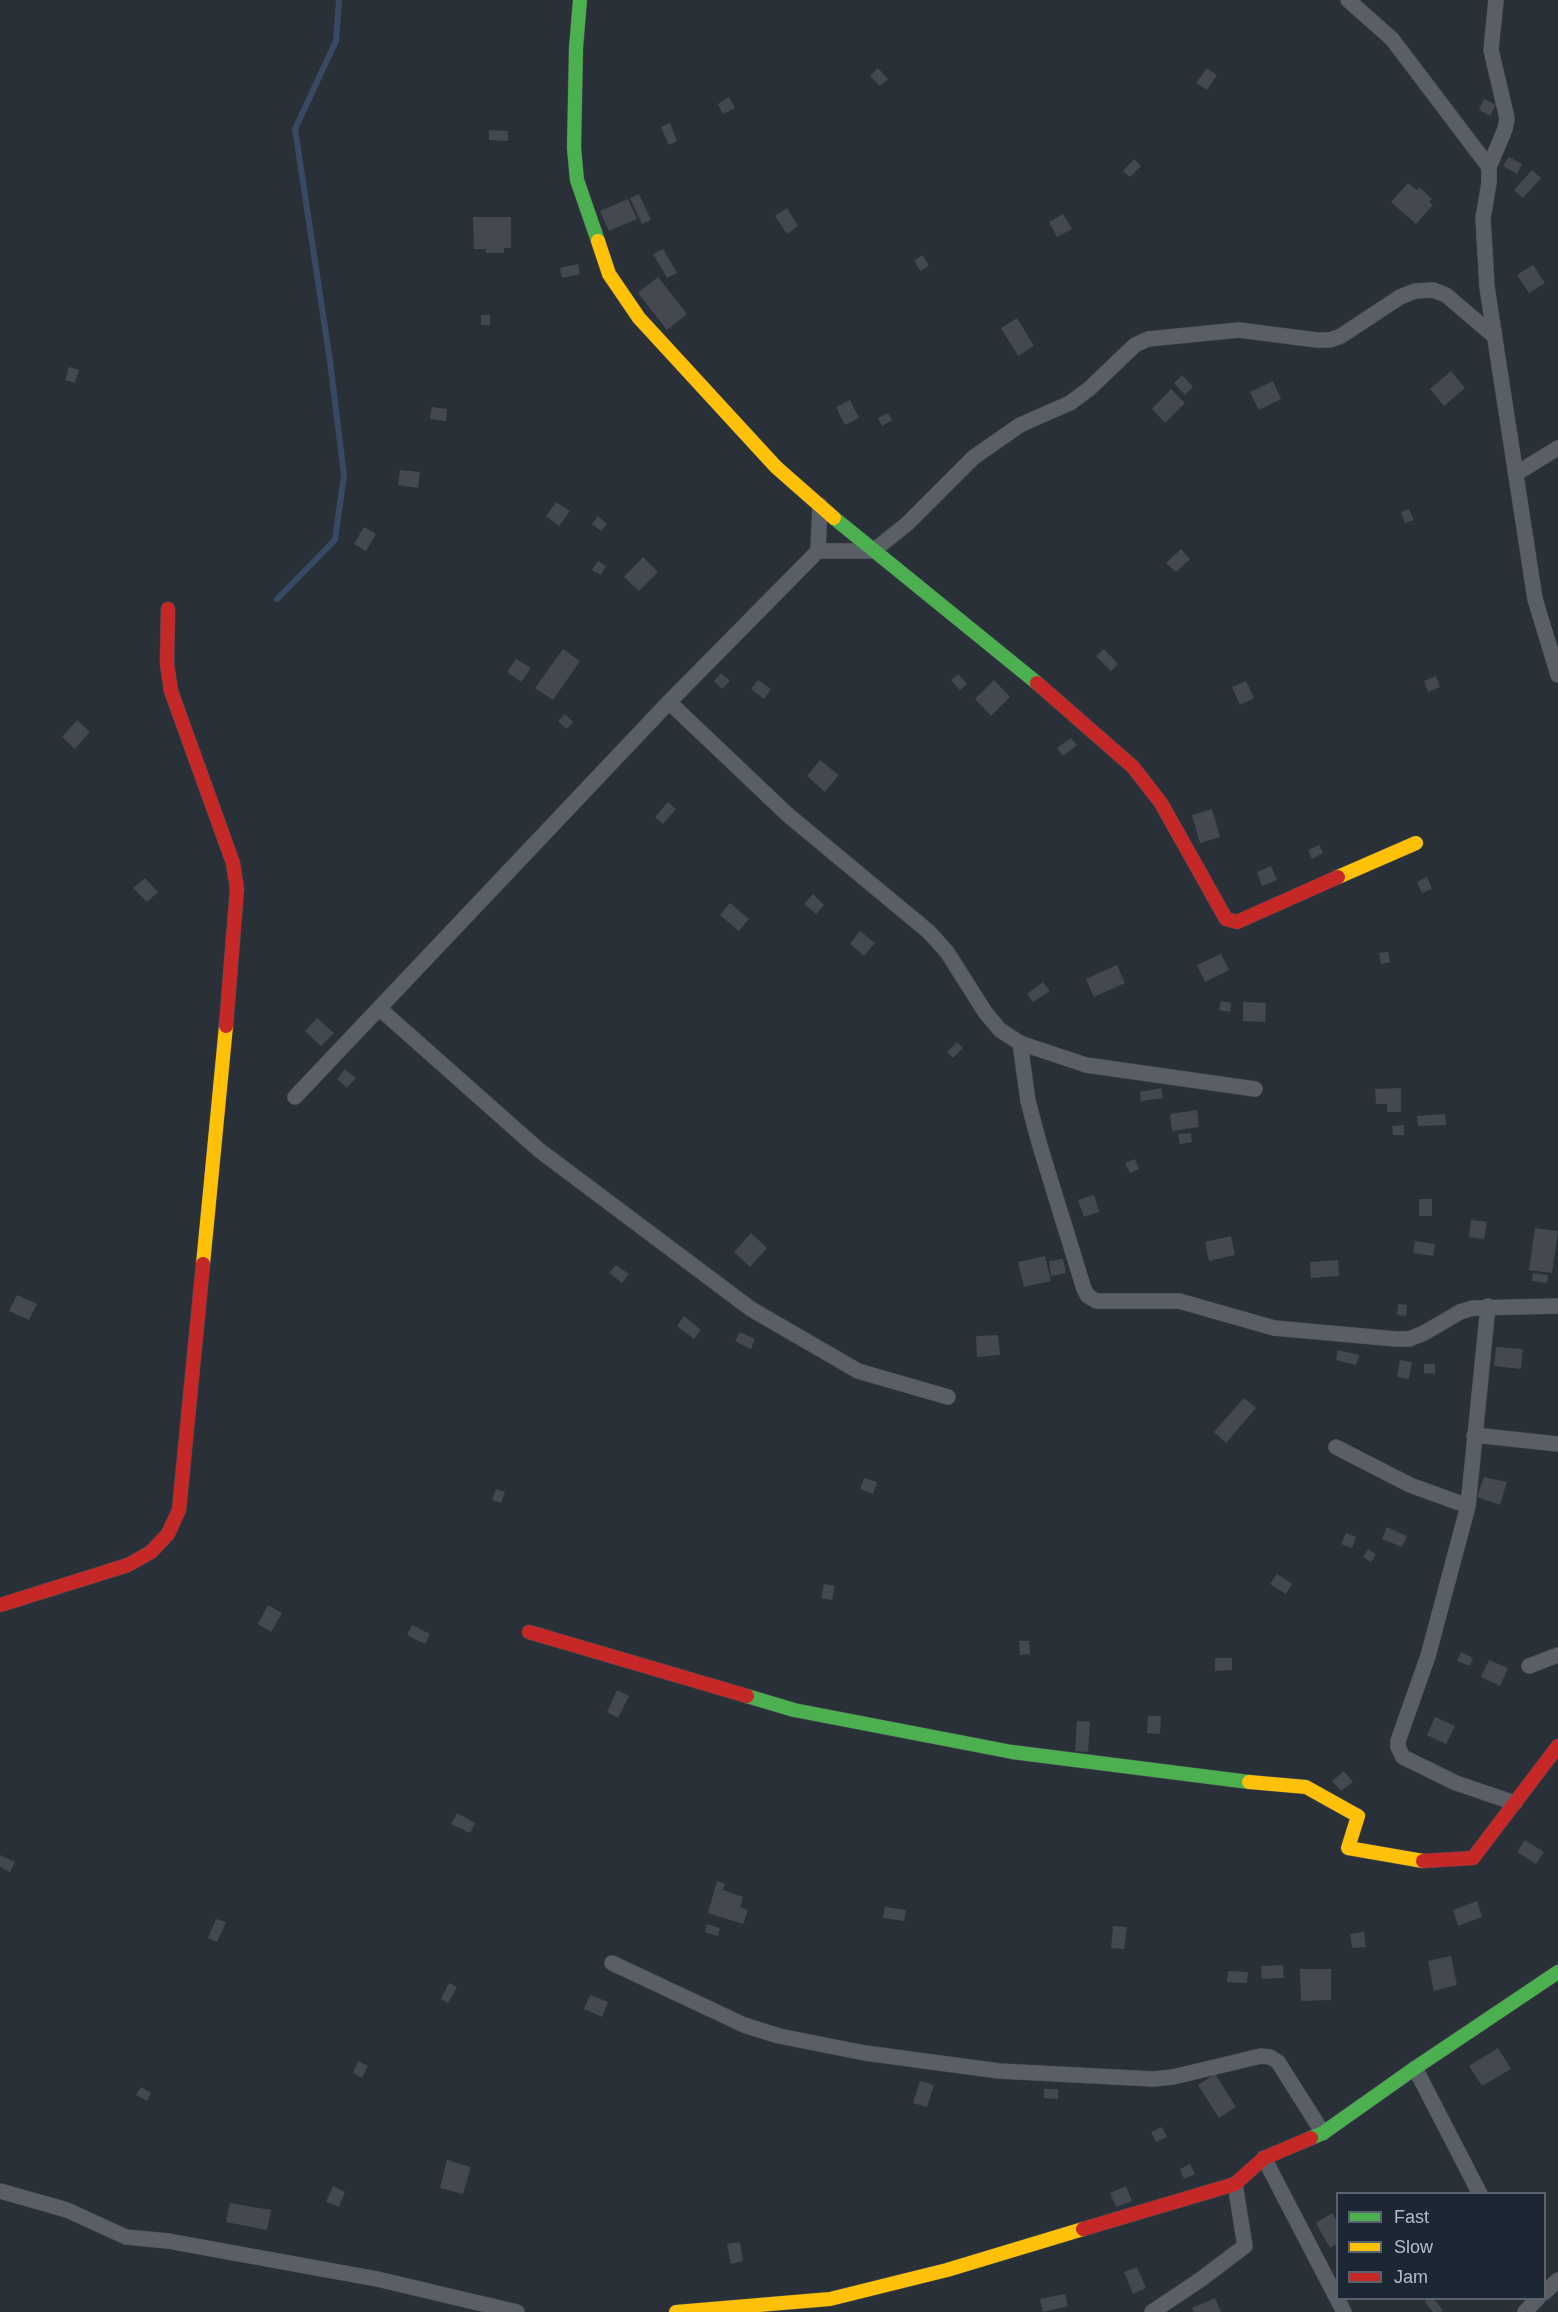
<!DOCTYPE html>
<style>
body{margin:0}
#map{position:relative;width:1558px;height:2312px;overflow:hidden;background:#2a3038;font-family:Helvetica,sans-serif}
canvas{display:block}
.legend{position:absolute;left:1336px;top:2192px;width:210px;height:108px;box-sizing:border-box;background:#1d2633;border:2px solid #59626f;margin:0;padding:8px 10px;list-style:none;font-size:18px;color:#b4bcc9}
.legend li{display:flex;align-items:center;gap:12px;height:30px}
.legend b{width:30px;border:2px solid #59626f}
</style>
<div id="map">
<canvas width="1558" height="2312"></canvas>
<ul class="legend">
<li><b style="height:8px;background:#4caf50"></b>Fast</li>
<li><b style="height:8px;background:#ffc107"></b>Slow</li>
<li><b style="height:8px;background:#c62828"></b>Jam</li>
</ul>
</div>
<script>
const g = document.querySelector('canvas').getContext('2d');
g.lineJoin = 'round';
const poly = rows => new Path2D(rows.map(r => 'M' + r).join(''));
function trace(path, color, width, dash) { g.strokeStyle = color; g.lineWidth = width; g.lineCap = dash ? 'butt' : 'round'; g.setLineDash(dash || []); g.stroke(path); }
function fillPath(path, color) { g.fillStyle = color; g.fill(path, 'evenodd'); }
trace(poly([
 [277,599,335,540,344,475,330,361,295,129,336,41,339,0]
]), '#384963', 6);
fillPath(poly([
 [878,68,888,79,880,86,870,76],
 [1207,68,1217,75,1207,90,1196,83],
 [729,97,735,108,723,114,718,104],
 [1484,99,1496,105,1490,116,1479,110],
 [670,123,677,141,669,145,661,127],
 [489,130,508,131,508,141,489,140],
 [1509,157,1522,164,1517,174,1503,166],
 [1134,159,1141,166,1130,177,1123,171],
 [1532,170,1541,178,1523,198,1514,190],
 [1408,183,1417,190,1419,187,1432,199,1429,202,1433,205,1416,224,1391,202],
 [639,194,651,220,642,224,630,198],
 [628,199,637,219,609,231,600,211],
 [787,208,798,226,787,234,775,216],
 [1063,214,1072,229,1057,237,1049,222],
 [473,217,511,217,511,248,504,248,504,253,486,253,486,249,474,249],
 [663,249,677,273,667,278,653,254],
 [922,255,929,265,921,271,914,261],
 [578,264,580,274,562,278,560,268],
 [1533,265,1545,283,1529,293,1517,275],
 [658,277,687,314,667,330,638,293],
 [481,315,490,315,490,325,481,325],
 [1017,318,1034,346,1018,356,1001,328],
 [69,367,79,370,75,383,65,380],
 [1451,371,1465,388,1444,406,1430,389],
 [1182,375,1193,387,1185,395,1174,383],
 [1273,381,1281,399,1259,410,1250,392],
 [1171,389,1185,403,1165,423,1152,409],
 [850,400,859,418,845,425,836,407],
 [432,407,447,409,446,421,430,419],
 [888,413,892,420,882,426,878,418],
 [400,470,420,472,418,488,398,485],
 [556,502,570,511,559,526,546,516],
 [1409,509,1414,520,1405,523,1401,512],
 [598,516,607,524,601,531,592,524],
 [364,527,376,534,366,551,354,544],
 [1181,549,1190,559,1176,572,1166,563],
 [643,557,658,572,639,591,624,577],
 [598,561,606,566,601,575,592,570],
 [563,649,580,661,553,700,535,688],
 [1104,649,1118,664,1111,671,1096,656],
 [516,659,531,668,521,682,507,672],
 [721,673,730,681,722,689,714,681],
 [958,674,967,684,960,690,951,680],
 [1436,676,1440,687,1428,692,1424,681],
 [758,680,771,689,764,699,751,689],
 [994,680,1010,697,991,716,975,699],
 [1246,681,1254,698,1240,705,1232,687],
 [565,714,573,722,566,729,558,721],
 [77,720,90,732,75,749,62,737],
 [1071,738,1077,745,1063,756,1057,748],
 [820,760,839,775,825,792,807,776],
 [668,802,676,809,663,824,655,817],
 [1212,809,1220,837,1200,843,1192,815],
 [1319,845,1323,853,1312,859,1308,850],
 [1271,866,1277,880,1262,886,1257,872],
 [1427,877,1432,889,1422,893,1417,882],
 [145,878,158,892,147,902,133,888],
 [813,894,824,905,816,914,804,904],
 [730,903,749,919,739,931,720,915],
 [860,931,875,943,864,956,850,944],
 [1388,952,1390,962,1381,964,1379,953],
 [1221,954,1229,970,1205,982,1197,965],
 [1117,965,1125,983,1094,997,1086,979],
 [1043,982,1050,991,1033,1002,1027,994],
 [1221,1001,1231,1003,1230,1012,1219,1010],
 [1243,1002,1266,1003,1265,1022,1243,1021],
 [317,1018,334,1033,321,1046,305,1031],
 [957,1042,963,1048,953,1058,947,1052],
 [345,1069,356,1078,347,1088,337,1079],
 [1161,1088,1163,1098,1141,1101,1140,1092],
 [1401,1088,1401,1112,1387,1112,1387,1104,1376,1104,1375,1089],
 [1197,1110,1199,1127,1172,1131,1170,1114],
 [1445,1114,1446,1125,1418,1126,1417,1116],
 [1404,1125,1404,1135,1393,1135,1392,1126],
 [1191,1133,1192,1142,1180,1144,1178,1134],
 [1135,1159,1139,1169,1130,1173,1125,1163],
 [1094,1195,1099,1212,1084,1217,1078,1200],
 [1419,1199,1432,1199,1432,1216,1419,1216],
 [1471,1220,1487,1222,1484,1239,1469,1237],
 [1535,1228,1558,1231,1552,1273,1529,1270],
 [751,1233,767,1248,750,1267,734,1252],
 [1231,1236,1235,1255,1209,1261,1205,1242],
 [1415,1241,1435,1244,1433,1256,1413,1253],
 [1045,1256,1051,1281,1024,1287,1018,1262],
 [1063,1259,1066,1273,1051,1276,1049,1261],
 [1338,1260,1339,1276,1311,1278,1310,1262],
 [616,1265,629,1274,622,1283,609,1273],
 [1533,1273,1548,1275,1547,1283,1532,1281],
 [17,1295,37,1304,29,1320,9,1311],
 [1398,1304,1407,1305,1406,1316,1397,1315],
 [684,1316,701,1330,694,1339,677,1326],
 [740,1332,755,1339,751,1349,735,1341],
 [998,1335,1000,1355,977,1357,976,1336],
 [1496,1347,1523,1349,1521,1369,1494,1366],
 [1338,1350,1359,1355,1356,1365,1336,1360],
 [1400,1360,1412,1362,1409,1379,1397,1377],
 [1424,1364,1435,1364,1435,1374,1424,1373],
 [1244,1398,1256,1408,1226,1443,1214,1432],
 [1484,1477,1507,1482,1500,1505,1477,1497],
 [864,1478,877,1482,873,1494,860,1489],
 [496,1489,505,1492,501,1503,492,1500],
 [1387,1527,1407,1536,1402,1547,1382,1539],
 [1346,1533,1356,1537,1352,1548,1341,1544],
 [1368,1549,1376,1554,1371,1562,1363,1557],
 [1277,1574,1292,1584,1286,1594,1270,1584],
 [824,1584,835,1586,832,1600,821,1598],
 [268,1605,282,1613,271,1632,258,1624],
 [412,1625,430,1634,425,1644,407,1635],
 [1019,1641,1029,1641,1030,1654,1020,1655],
 [1461,1652,1473,1658,1470,1666,1457,1661],
 [1215,1658,1232,1658,1232,1670,1215,1671],
 [1489,1660,1508,1668,1500,1686,1481,1677],
 [617,1690,629,1696,618,1718,607,1712],
 [1148,1716,1161,1716,1160,1734,1147,1733],
 [1435,1717,1455,1726,1446,1744,1427,1735],
 [1077,1721,1090,1722,1088,1752,1075,1751],
 [1344,1771,1353,1782,1341,1791,1332,1781],
 [457,1813,475,1823,470,1833,451,1824],
 [1525,1840,1544,1852,1536,1864,1517,1852],
 [0,1855,15,1862,10,1872,0,1867],
 [717,1881,725,1884,723,1890,743,1897,740,1907,748,1910,743,1924,708,1913],
 [1477,1901,1482,1917,1458,1926,1453,1910],
 [885,1907,906,1910,904,1921,883,1918],
 [216,1919,226,1922,217,1942,208,1938],
 [707,1924,720,1928,718,1936,705,1932],
 [1113,1926,1127,1927,1124,1949,1111,1948],
 [1364,1932,1366,1947,1352,1948,1350,1934],
 [1451,1956,1457,1985,1434,1991,1428,1961],
 [1283,1965,1284,1978,1262,1979,1261,1966],
 [1300,1969,1331,1969,1331,2000,1301,2001],
 [1228,1971,1248,1972,1247,1983,1227,1982],
 [449,1983,457,1987,448,2003,441,1999],
 [590,1995,608,2002,602,2017,584,2009],
 [1498,2048,1511,2069,1482,2086,1469,2066],
 [358,2061,368,2066,362,2078,353,2073],
 [1215,2074,1236,2107,1219,2118,1198,2085],
 [920,2081,934,2085,927,2107,913,2103],
 [141,2087,151,2093,147,2101,136,2095],
 [1044,2089,1058,2089,1058,2099,1044,2098],
 [1162,2127,1167,2137,1156,2142,1151,2132],
 [447,2160,471,2167,463,2194,440,2188],
 [1190,2164,1195,2174,1184,2179,1180,2169],
 [333,2186,345,2192,339,2207,326,2202],
 [1126,2186,1132,2201,1116,2207,1110,2193],
 [230,2203,271,2210,267,2230,226,2222],
 [1332,2213,1338,2223,1338,2243,1330,2248,1316,2223],
 [740,2242,743,2261,731,2264,727,2244],
 [1137,2267,1146,2288,1133,2294,1124,2272],
 [1065,2294,1068,2306,1043,2312,1040,2299],
 [1215,2298,1221,2312,1194,2312,1192,2308],
 [1429,2298,1433,2298,1443,2310,1441,2312,1433,2312,1425,2302]
]), '#444950');
const street = poly([
 [1348,0,1392,39,1489,167],
 [1496,0,1491,50,1507,118,1505,129,1489,167,1489,183,1483,218,1487,287,1535,599,1558,675],
 [1517,473,1558,448],
 [818,551,873,551,907,524,974,457,1020,425,1070,403,1089,389,1135,345,1148,339,1239,330,1317,340,1330,340,1341,336,1400,297,1415,291,1433,290,1446,295,1494,336],
 [669,702,788,815,929,932,947,952,985,1012,1000,1030,1020,1043,1086,1065,1255,1089],
 [380,1009,539,1150,751,1309,858,1371,948,1397],
 [1020,1043,1028,1101,1040,1146,1084,1289,1088,1296,1096,1301,1179,1301,1274,1328,1396,1339,1409,1339,1424,1333,1460,1312,1473,1308,1558,1306],
 [295,1097,669,702,818,551,820,505],
 [1488,1306,1468,1506,1428,1656,1398,1741,1398,1747,1403,1757,1456,1783,1515,1803],
 [1474,1435,1558,1444],
 [1336,1447,1410,1485,1468,1506],
 [1529,1666,1558,1655],
 [612,1963,744,2025,779,2036,865,2053,999,2071,1153,2079,1173,2077,1261,2056,1270,2057,1278,2062,1323,2133],
 [1415,2068,1480,2194],
 [1264,2158,1344,2312],
 [0,2191,67,2210,126,2237,168,2241,377,2279,517,2312],
 [1544,2293,1558,2280],
 [1152,2312,1200,2280,1245,2246,1235,2184],
 [1525,2312,1538,2298]
]);
const fast = poly([
 [580,0,576,48,574,148,577,180,598,241],
 [834,518,1037,683],
 [747,1696,794,1710,1012,1752,1249,1782],
 [1311,2138,1323,2133,1415,2068,1558,1972]
]);
const slow = poly([
 [598,241,609,274,639,318,776,467,834,518],
 [1338,877,1416,843],
 [203,1264,226,1026],
 [1249,1782,1306,1787,1358,1816,1348,1848,1423,1861],
 [676,2312,830,2299,947,2270,1083,2229]
]);
const jam = poly([
 [168,609,167,664,171,691,233,863,237,889,226,1026],
 [1037,683,1133,767,1161,803,1226,919,1237,922,1338,877],
 [0,1605,128,1565,151,1552,168,1534,179,1510,203,1264],
 [529,1632,747,1696],
 [1423,1861,1473,1858,1558,1746],
 [1083,2229,1235,2184,1264,2158,1311,2138]
]);
trace(street, '#484c53', 16);
trace(fast, '#484c53', 15);
trace(slow, '#484c53', 15);
trace(jam, '#484c53', 15);
trace(street, '#5a5e66', 15);
trace(fast, '#4caf50', 14);
trace(slow, '#ffc107', 14);
trace(jam, '#c62828', 14);
</script>
